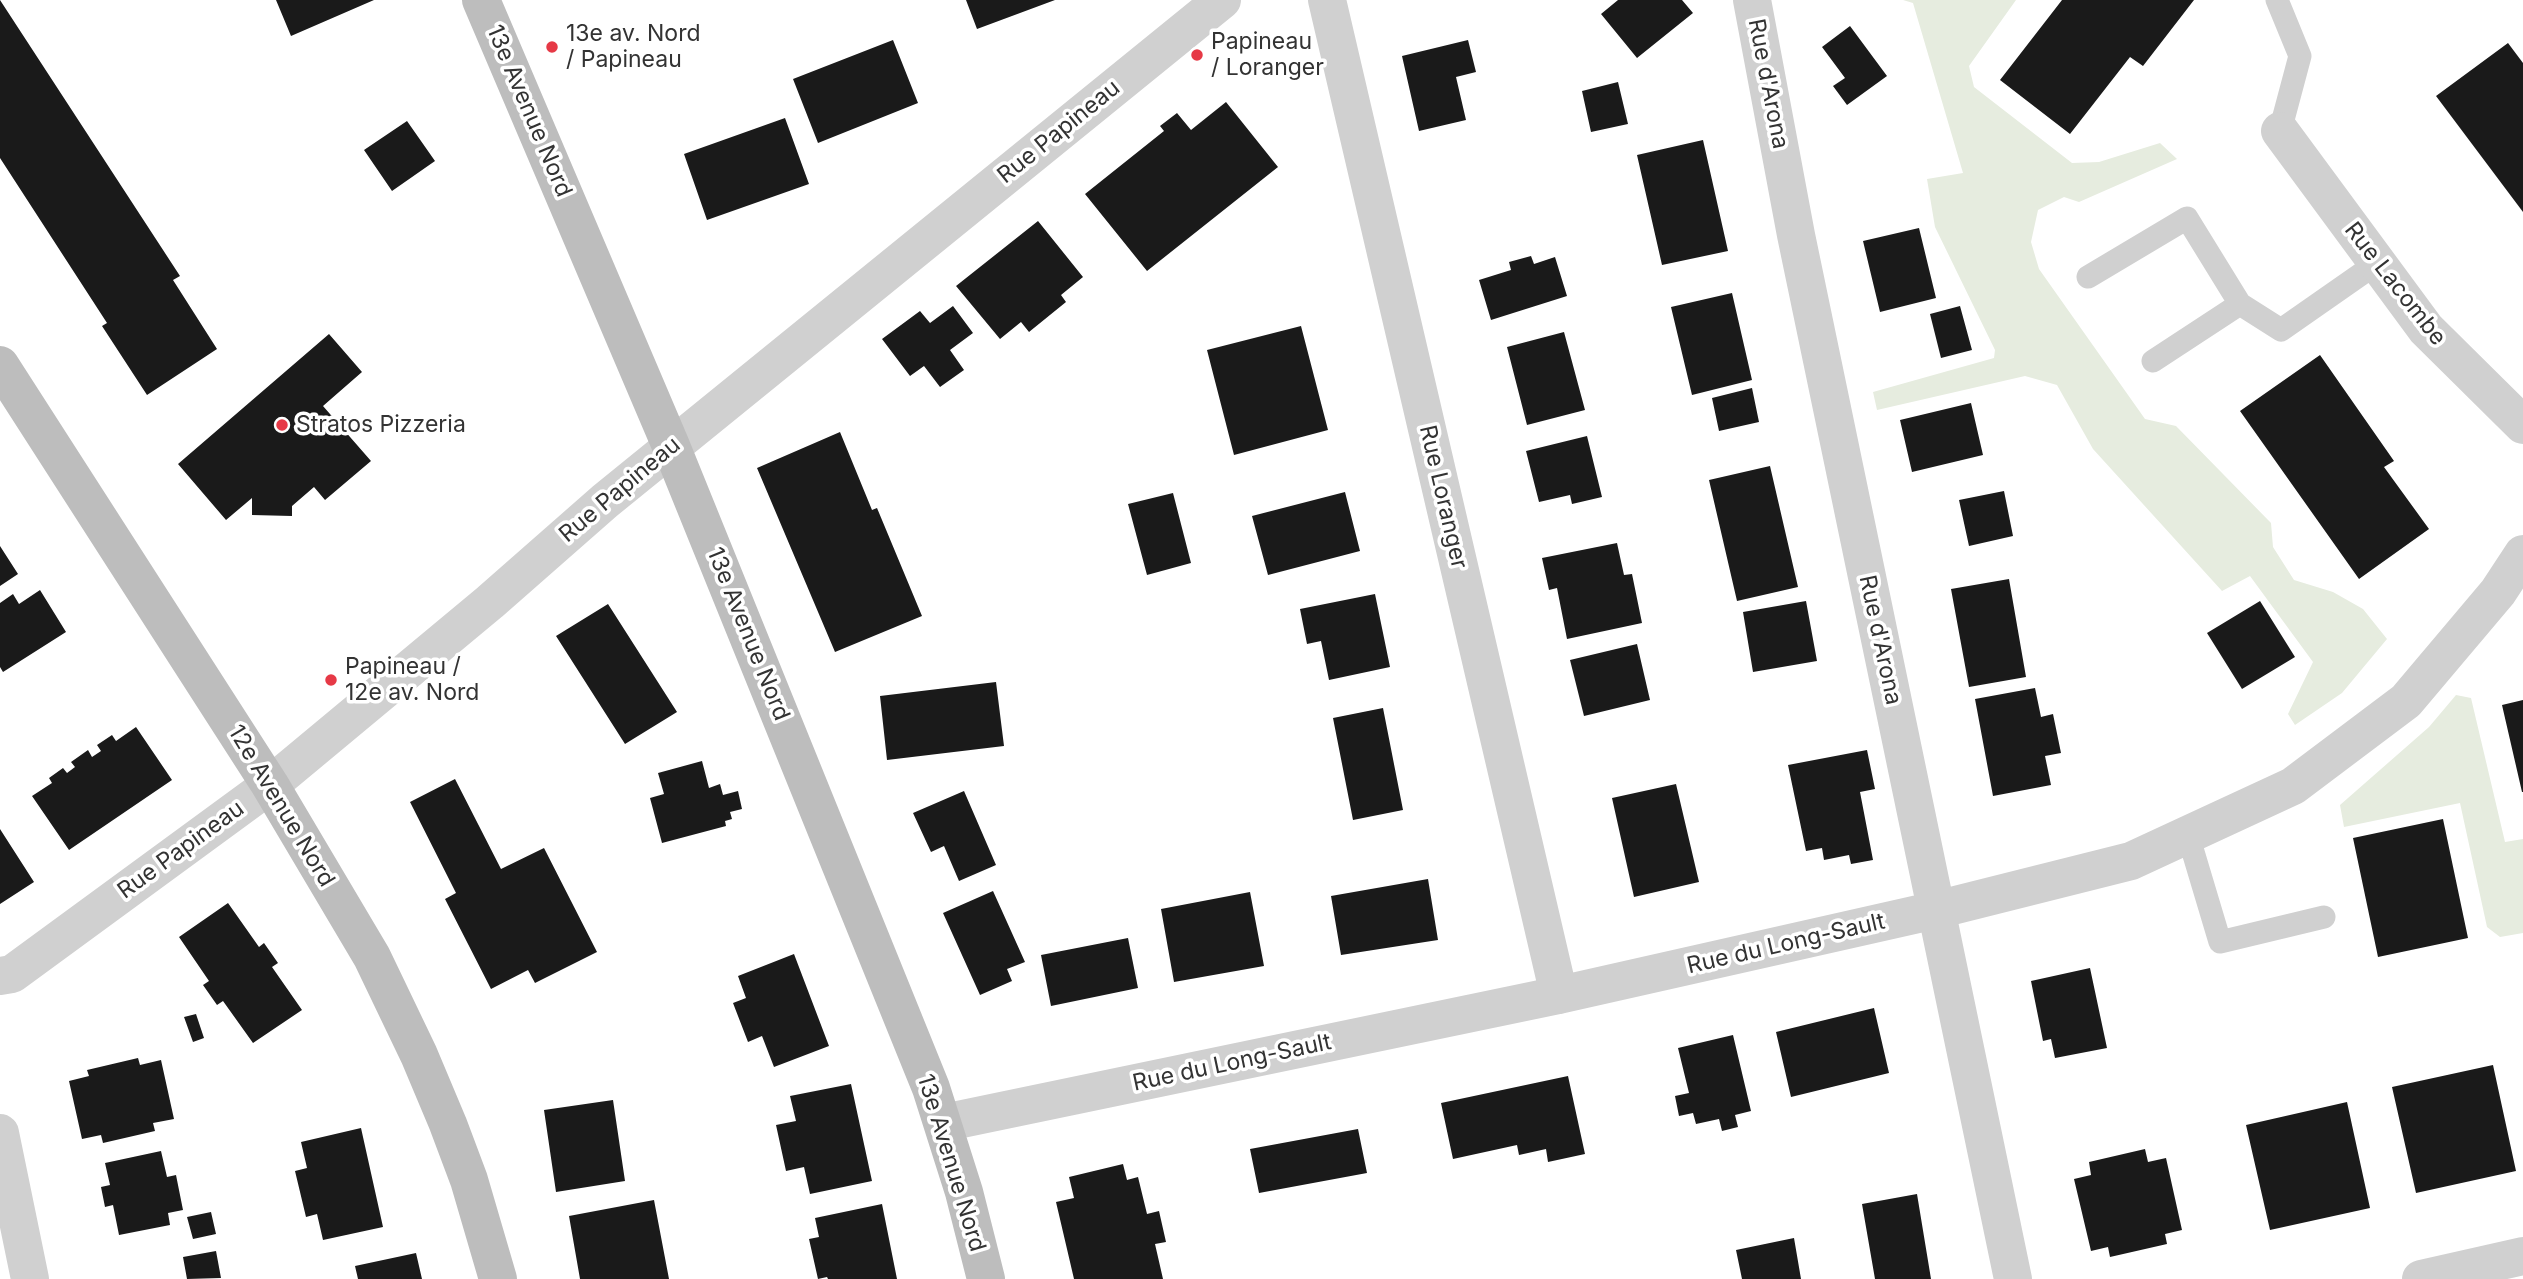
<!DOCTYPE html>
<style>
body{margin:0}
canvas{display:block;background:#fff}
</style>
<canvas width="2523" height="1279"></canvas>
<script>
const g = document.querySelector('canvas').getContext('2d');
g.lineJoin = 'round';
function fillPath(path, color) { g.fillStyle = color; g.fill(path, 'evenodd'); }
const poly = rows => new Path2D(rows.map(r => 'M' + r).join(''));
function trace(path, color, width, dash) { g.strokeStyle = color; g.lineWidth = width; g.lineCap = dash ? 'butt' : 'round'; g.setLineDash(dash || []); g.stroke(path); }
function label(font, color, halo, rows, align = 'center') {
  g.font = font + ' Inter,sans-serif'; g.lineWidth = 7; g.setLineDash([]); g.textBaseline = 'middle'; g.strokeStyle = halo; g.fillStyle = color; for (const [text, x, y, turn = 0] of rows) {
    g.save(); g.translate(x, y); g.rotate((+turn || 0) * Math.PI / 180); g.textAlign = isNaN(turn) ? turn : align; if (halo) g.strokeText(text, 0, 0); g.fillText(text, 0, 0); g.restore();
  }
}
fillPath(poly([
 [1903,0,2016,0,1969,66,1974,87,2072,163,2099,162,2160,143,2177,159,2079,202,2064,197,2038,210,2031,242,2039,269,2145,419,2176,426,2271,523,2273,547,2294,580,2333,592,2363,609,2387,639,2342,693,2295,725,2288,714,2313,662,2250,576,2222,591,2093,449,2057,385,2025,376,1877,410,1873,392,1994,358,1995,350,1935,227,1927,179,1963,173,1913,3],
 [2456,695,2471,698,2505,842,2523,839,2523,933,2500,937,2487,927,2460,803,2344,827,2340,805,2429,727]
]), '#e6ecdf');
fillPath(poly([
 [0,0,180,276,173,280,217,349,147,395,102,326,107,323,0,158],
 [276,0,374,0,291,36],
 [966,0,1055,0,977,29],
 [1618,0,1682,0,1693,13,1637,58,1601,14],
 [2062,0,2194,0,2143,66,2130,57,2070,134,2000,80],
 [1850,26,1887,76,1847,105,1833,86,1845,78,1822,47],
 [893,40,918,103,818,143,793,79],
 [1468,40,1476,72,1456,77,1466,120,1419,131,1402,56],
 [2508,43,2523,63,2523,212,2436,96],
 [1618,82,1628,124,1591,132,1582,91],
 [1226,102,1278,167,1147,271,1085,194,1164,131,1160,126,1177,113,1191,130],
 [785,118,809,184,707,220,684,154],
 [407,121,435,161,392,191,364,150],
 [1703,140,1728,251,1662,265,1637,155],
 [1038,221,1083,277,1061,295,1066,302,1029,332,1021,322,1000,339,956,286],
 [1919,228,1936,298,1880,312,1863,241],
 [1531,256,1534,264,1555,257,1567,296,1491,320,1479,280,1511,270,1509,262],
 [1732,293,1752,380,1692,395,1671,307],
 [953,306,973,333,950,350,964,370,940,387,924,366,910,376,882,339,920,311,930,323],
 [1960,306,1972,350,1941,358,1930,314],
 [1301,326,1328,430,1234,455,1207,350],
 [1564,332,1585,410,1527,425,1507,347],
 [329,334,362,372,323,406,371,461,325,500,314,487,292,506,292,516,252,515,252,498,226,520,178,464],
 [2320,355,2394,461,2384,467,2429,529,2359,579,2240,411],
 [1752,388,1759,422,1719,431,1712,398],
 [1971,403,1983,455,1912,472,1900,420],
 [840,432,872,510,877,508,922,616,835,652,757,468],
 [1587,436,1602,497,1572,504,1570,495,1539,502,1526,451],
 [1770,466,1798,587,1737,601,1709,480],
 [2004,491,2013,536,1969,546,1959,500],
 [1345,492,1360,551,1268,575,1252,516],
 [1173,493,1191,563,1147,575,1128,504],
 [1617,543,1624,575,1632,574,1642,623,1567,639,1557,588,1549,590,1542,558],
 [0,546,18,574,0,586],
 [2009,579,2026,677,1969,687,1951,589],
 [40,590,66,632,3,672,0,667,0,603,13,594,19,604],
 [1375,594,1390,667,1329,680,1321,641,1307,644,1300,609],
 [1806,601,1817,661,1753,672,1743,612],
 [2260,601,2295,657,2242,689,2207,633],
 [608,604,677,712,625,744,556,636],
 [1637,644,1650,700,1584,716,1570,660],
 [996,682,1004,746,887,760,880,696],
 [2035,688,2041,717,2053,714,2061,753,2045,756,2051,785,1993,796,1975,699],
 [2523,700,2523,792,2522,792,2502,705],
 [1383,708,1403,810,1353,820,1333,718],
 [136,727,172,780,69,850,32,796,52,783,49,778,63,768,67,773,75,767,71,762,88,750,92,757,101,751,97,745,112,735,116,741],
 [1867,750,1875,789,1860,792,1873,860,1851,864,1849,855,1824,860,1822,848,1806,851,1788,765],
 [702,761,709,788,720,784,723,795,738,791,742,809,730,812,732,819,725,821,726,826,662,843,650,798,664,794,658,773],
 [455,779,501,869,544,848,597,952,535,983,528,970,491,989,445,899,456,893,410,802],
 [1676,784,1699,882,1634,897,1612,798],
 [964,791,996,865,959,881,944,846,931,852,913,813],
 [2443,819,2468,938,2378,957,2353,838],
 [0,829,34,882,0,904],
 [1428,879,1438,940,1341,955,1331,896],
 [993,891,1025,962,1007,969,1012,981,980,995,943,913],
 [1250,892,1264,966,1174,982,1161,909],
 [228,903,259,947,264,943,278,963,272,967,302,1010,253,1043,223,1001,217,1005,203,985,209,981,179,937],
 [1128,938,1138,988,1051,1006,1041,955],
 [794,954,829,1046,774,1067,762,1036,748,1042,733,1003,746,998,738,976],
 [2090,968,2107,1048,2055,1058,2051,1039,2043,1041,2031,981],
 [1874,1008,1889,1073,1791,1097,1776,1032],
 [196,1014,204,1038,193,1042,184,1017],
 [1733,1035,1751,1111,1735,1115,1738,1127,1722,1131,1719,1119,1696,1124,1693,1113,1679,1116,1675,1096,1689,1093,1678,1048],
 [138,1058,140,1065,161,1060,174,1119,153,1123,155,1131,103,1143,101,1135,82,1139,69,1081,89,1076,87,1070],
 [2493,1065,2516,1171,2416,1193,2392,1087],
 [1568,1076,1585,1154,1548,1162,1546,1149,1519,1155,1517,1145,1453,1159,1441,1103],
 [851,1084,872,1181,810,1194,804,1167,786,1171,776,1125,796,1121,790,1096],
 [613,1100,625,1181,556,1192,544,1110],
 [2347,1102,2370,1208,2270,1230,2246,1125],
 [361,1128,383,1227,323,1240,317,1214,306,1217,295,1171,307,1168,301,1142],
 [1358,1129,1367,1173,1259,1193,1250,1149],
 [2145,1149,2148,1162,2166,1158,2182,1230,2165,1234,2167,1244,2110,1257,2108,1247,2091,1251,2074,1179,2091,1175,2089,1162],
 [161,1151,167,1177,176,1175,183,1210,168,1213,170,1225,119,1235,113,1205,105,1207,101,1187,110,1185,105,1163],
 [1123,1164,1127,1180,1138,1177,1147,1214,1159,1211,1166,1242,1155,1244,1163,1279,1074,1279,1056,1202,1074,1198,1069,1177],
 [1917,1194,1931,1279,1875,1279,1862,1204],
 [654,1200,669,1279,580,1279,569,1216],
 [882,1204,897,1279,828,1279,827,1277,818,1279,809,1239,819,1237,815,1218],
 [211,1212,216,1234,193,1239,187,1217],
 [1794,1238,1801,1279,1742,1279,1736,1250],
 [216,1251,221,1278,187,1279,183,1257],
 [416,1253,422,1279,358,1279,355,1266]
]), '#1a1a1a');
trace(poly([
 [2277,0,2300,56,2280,131],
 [2088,277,2187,218,2240,304,2281,330,2377,263],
 [2153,361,2240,304],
 [2188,835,2220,942,2324,917]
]), '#d0d0d0', 23);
trace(poly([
 [1327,0,1559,995],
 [1752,0,1796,235,2013,1279],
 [2280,131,2426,329,2523,425],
 [943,1123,1559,995,1936,910,2131,861,2293,786,2406,701,2498,592,2523,554],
 [0,1133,30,1279],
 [2421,1279,2523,1256]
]), '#d0d0d0', 38);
trace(poly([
 [0,976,12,974,270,785,490,602,605,501,1222,0]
]), '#d0d0d0', 38);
trace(poly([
 [481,0,671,446,931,1088,964,1192,986,1279],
 [0,365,270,785,372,957,419,1055,448,1124,469,1180,498,1279]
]), '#bdbdbd', 38);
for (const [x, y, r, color] of [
 [552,47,7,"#e63946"],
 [1197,55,7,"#e63946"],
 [282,425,7,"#e63946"],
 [331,680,7,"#e63946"]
]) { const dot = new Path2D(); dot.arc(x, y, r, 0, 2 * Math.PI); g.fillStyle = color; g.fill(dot); trace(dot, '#fff', 2.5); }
label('23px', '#333', '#fff', [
 ["13e av. Nord",566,34],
 ["/ Papineau",566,60],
 ["Papineau",1211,42],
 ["/ Loranger",1211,68],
 ["Stratos Pizzeria",296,425],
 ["Papineau /",345,667],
 ["12e av. Nord",345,693]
], 'left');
label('23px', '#333', '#fff', [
 ["Rue d'Arona",1768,84,79],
 ["13e Avenue Nord",529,111,67],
 ["Rue Papineau",1059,132,-39],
 ["Rue Lacombe",2395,284,52],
 ["Rue Papineau",620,490,-40],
 ["Rue Loranger",1443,497,77],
 ["13e Avenue Nord",748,634,68],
 ["Rue d'Arona",1880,640,78],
 ["12e Avenue Nord",281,806,59],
 ["Rue Papineau",181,850,-36],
 ["Rue du Long-Sault",1786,944,-13],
 ["Rue du Long-Sault",1232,1063,-12],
 ["13e Avenue Nord",951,1163,73]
]);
</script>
